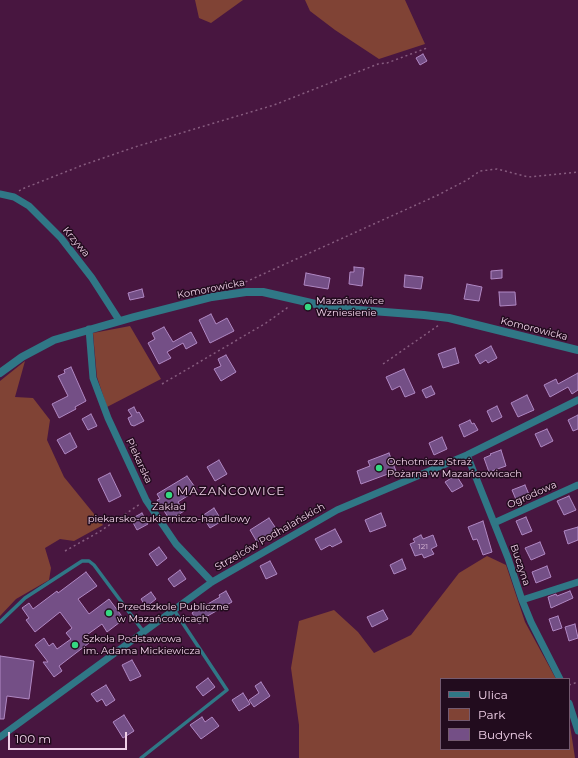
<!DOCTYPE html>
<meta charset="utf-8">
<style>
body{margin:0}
#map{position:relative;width:578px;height:758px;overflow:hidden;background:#481640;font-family:Montserrat,sans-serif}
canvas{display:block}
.legend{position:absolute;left:440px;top:678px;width:130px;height:72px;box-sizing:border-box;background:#220c1e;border:1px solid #745a6f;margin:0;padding:5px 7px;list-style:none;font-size:12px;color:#f0d0e8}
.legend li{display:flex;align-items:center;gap:8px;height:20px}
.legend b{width:20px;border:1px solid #745a6f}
.scale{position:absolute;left:8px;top:732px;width:119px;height:18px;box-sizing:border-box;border:2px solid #f0d0e8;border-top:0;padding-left:5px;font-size:12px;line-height:14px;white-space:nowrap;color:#f0d0e8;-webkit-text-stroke:3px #220c1e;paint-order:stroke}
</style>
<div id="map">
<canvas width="578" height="758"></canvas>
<ul class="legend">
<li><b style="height:5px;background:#307786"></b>Ulica</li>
<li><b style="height:11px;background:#804335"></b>Park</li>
<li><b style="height:11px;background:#744f86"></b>Budynek</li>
</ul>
<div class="scale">100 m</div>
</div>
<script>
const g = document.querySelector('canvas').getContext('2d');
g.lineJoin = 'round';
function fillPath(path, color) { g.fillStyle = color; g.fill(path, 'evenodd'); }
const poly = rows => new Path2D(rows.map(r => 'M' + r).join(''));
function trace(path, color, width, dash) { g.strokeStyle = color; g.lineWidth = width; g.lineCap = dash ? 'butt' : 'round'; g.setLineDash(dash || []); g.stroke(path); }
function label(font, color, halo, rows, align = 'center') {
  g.font = font + ' Montserrat,sans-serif'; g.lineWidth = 3; g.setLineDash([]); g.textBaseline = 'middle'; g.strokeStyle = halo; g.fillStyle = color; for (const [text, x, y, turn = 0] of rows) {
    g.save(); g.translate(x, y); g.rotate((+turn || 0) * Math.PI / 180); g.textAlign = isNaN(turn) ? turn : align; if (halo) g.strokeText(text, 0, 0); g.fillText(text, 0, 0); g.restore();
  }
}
fillPath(poly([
 [195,0,243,0,211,23,199,18],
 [305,0,405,0,425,44,379,59,335,30,310,11],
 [130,326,161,379,107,407,97,377,93,333],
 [25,361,15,397,33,398,50,420,47,440,64,477,103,525,74,541,60,539,45,548,51,568,49,580,16,599,0,616,0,381],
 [487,556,506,565,525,622,556,679,441,679,441,749,569,749,569,719,575,758,299,758,299,725,291,668,299,621,334,610,358,632,374,653,411,635,459,573]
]), '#804335');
const building = poly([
 [423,54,427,61,420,65,416,58,423,54],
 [354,267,364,268,362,286,349,284,350,272,354,272,354,267],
 [502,270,502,278,491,279,491,271,502,270],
 [306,273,330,278,328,289,304,285,306,273],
 [405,275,423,277,421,289,404,287,405,275],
 [467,284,482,287,479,301,464,299,467,284],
 [142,289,144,297,130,300,128,293,142,289],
 [499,292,515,292,516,305,500,306,499,292],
 [211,314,216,324,227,318,234,331,210,343,199,320,211,314],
 [164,327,173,342,191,332,197,343,186,349,183,343,167,352,171,358,159,364,148,343,155,339,152,333,164,327],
 [491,346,497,358,488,363,486,360,480,364,475,355,491,346],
 [455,348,459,363,443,368,438,354,455,348],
 [226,355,236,372,221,381,214,369,221,366,218,359,226,355],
 [71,367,86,401,75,407,76,409,59,418,52,404,68,396,58,376,65,373,64,370,71,367],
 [404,369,415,393,405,397,400,386,392,390,386,377,404,369],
 [578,373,578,390,572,394,568,387,550,397,544,385,556,379,558,384,578,373],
 [431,386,435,394,426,398,422,390,431,386],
 [527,395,534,410,518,417,511,403,527,395],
 [497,406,502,417,492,422,487,411,497,406],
 [134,407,137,413,139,412,144,421,134,426,131,425,128,418,132,416,128,410,134,407],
 [91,414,97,426,88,430,82,419,91,414],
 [578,415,578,429,573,431,568,420,578,415],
 [470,420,472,424,474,423,478,430,464,437,459,425,470,420],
 [547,429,553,441,541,447,535,434,547,429],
 [70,433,77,447,65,454,57,440,70,433],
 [442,437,447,449,434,455,429,443,442,437],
 [501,450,506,466,489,472,484,458,491,455,490,454,501,450],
 [389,453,396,471,361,484,357,471,370,466,368,461,389,453],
 [219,460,227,474,215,481,207,467,219,460],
 [110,473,121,496,109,502,98,479,110,473],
 [456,475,463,486,452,492,445,482,456,475],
 [187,476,197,490,178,502,184,511,170,520,157,500,160,499,157,494,187,476],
 [525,485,530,497,517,502,512,490,525,485],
 [569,496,576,510,564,515,557,501,569,496],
 [214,508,222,521,210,528,202,516,214,508],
 [142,513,148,524,137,530,131,519,142,513],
 [381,513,386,526,370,532,365,520,381,513],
 [526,517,532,531,522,535,516,521,526,517],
 [269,518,277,530,257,542,250,530,269,518],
 [483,521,492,552,483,555,477,539,473,540,468,527,483,521],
 [578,527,578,540,568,544,564,531,578,527],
 [335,529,342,542,332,547,330,545,321,550,315,539,335,529],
 [421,535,423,539,433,535,437,546,431,549,434,554,424,558,422,554,415,556,410,544,415,542,413,539,421,535],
 [540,542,545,554,531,560,525,548,540,542],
 [159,547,167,558,157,566,149,554,159,547],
 [402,559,406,569,394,574,390,565,402,559],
 [270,561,277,574,266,579,260,566,270,561],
 [547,566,551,577,536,583,532,572,547,566],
 [180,570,186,579,174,587,168,579,180,570],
 [86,572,97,586,78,599,89,614,109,599,124,619,107,632,102,624,84,637,89,643,59,666,62,671,54,677,43,662,48,662,35,645,44,638,49,646,53,643,57,649,71,639,66,633,72,628,60,612,35,632,26,620,29,618,22,608,29,603,33,609,57,591,58,593,86,572],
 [226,591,232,602,204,618,205,620,199,624,192,613,205,603,206,605,220,597,219,595,226,591],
 [570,591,573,598,551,608,548,597,556,594,557,596,570,591],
 [151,592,156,599,146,607,141,599,151,592],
 [383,610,388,619,372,627,367,617,383,610],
 [558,616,562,628,553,631,549,619,558,616],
 [575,624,578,638,569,641,565,627,575,624],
 [0,656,34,661,29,699,7,696,4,719,0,719,0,656],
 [132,660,141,676,130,681,122,665,132,660],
 [208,678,215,687,203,696,196,687,208,678],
 [261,682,270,696,254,707,249,700,259,693,255,686,261,682],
 [106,685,115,700,106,706,102,699,97,702,91,694,106,685],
 [243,693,250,704,239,711,232,700,243,693],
 [124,715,134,731,123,738,113,722,124,715],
 [202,717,205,722,212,717,219,726,201,739,190,725,202,717]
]);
fillPath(building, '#744f86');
trace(building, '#b088c3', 1);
trace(poly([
 [19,191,22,189,83,165,138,146,274,105,378,64,387,63,427,48],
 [241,284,438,195,467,180,480,171,497,169,528,177,578,172],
 [383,364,439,325],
 [162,384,266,323,287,308,288,306],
 [65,551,99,532,140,504],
 [569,685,578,682]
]), '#875c7f', 1.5, [2, 3]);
trace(poly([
 [0,622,25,598,82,561,89,561,94,565,143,631],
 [141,758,227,690,174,610]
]), '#307786', 3.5);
trace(poly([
 [0,194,14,197,29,206,61,238,92,278,119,320],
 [89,329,93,378,108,418,146,500,176,544,212,582],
 [467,455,508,558,522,600,531,622,560,679],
 [494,523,578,485],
 [522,600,578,582],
 [569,703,578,731],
 [0,737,212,582,337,510,467,455,578,400]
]), '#307786', 7);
trace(poly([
 [0,373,22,357,54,340,134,317,212,297,246,292,263,292,333,308,424,315,449,318,578,350]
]), '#307786', 8);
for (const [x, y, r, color] of [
 [308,307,4,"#35d881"],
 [379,468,4,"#35d881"],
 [169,495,4,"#35d881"],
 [109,613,4,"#35d881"],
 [75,645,4,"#35d881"]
]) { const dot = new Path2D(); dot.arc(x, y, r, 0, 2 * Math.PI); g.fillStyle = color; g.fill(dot); trace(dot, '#220c1e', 1.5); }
label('8px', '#d1b0d0', null, [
 ["121",423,547]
]);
label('10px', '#f0d0e8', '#220c1e', [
 ["Krzywa",76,242,50],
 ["Komorowicka",211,289,-11],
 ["Komorowicka",534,329,14],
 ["Piekarska",139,461,65],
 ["Ogrodowa",532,495,-24],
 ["Strzelców Podhalańskich",270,537,-30],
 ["Buczyna",520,565,71]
]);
label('10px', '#f0d0e8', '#220c1e', [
 ["Mazańcowice",316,301],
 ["Wzniesienie",316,313],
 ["Ochotnicza Straż",387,462],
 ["Pożarna w Mazańcowicach",387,474],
 ["Zakład",169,507,"center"],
 ["piekarsko-cukierniczo-handlowy",169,519,"center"],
 ["Przedszkole Publiczne",117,607],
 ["w Mazańcowicach",117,619],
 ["Szkoła Podstawowa",83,639],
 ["im. Adama Mickiewicza",83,651]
], 'left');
g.letterSpacing = '1px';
label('12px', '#f0d0e8', '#220c1e', [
 ["MAZAŃCOWICE",231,491]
]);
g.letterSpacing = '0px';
</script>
